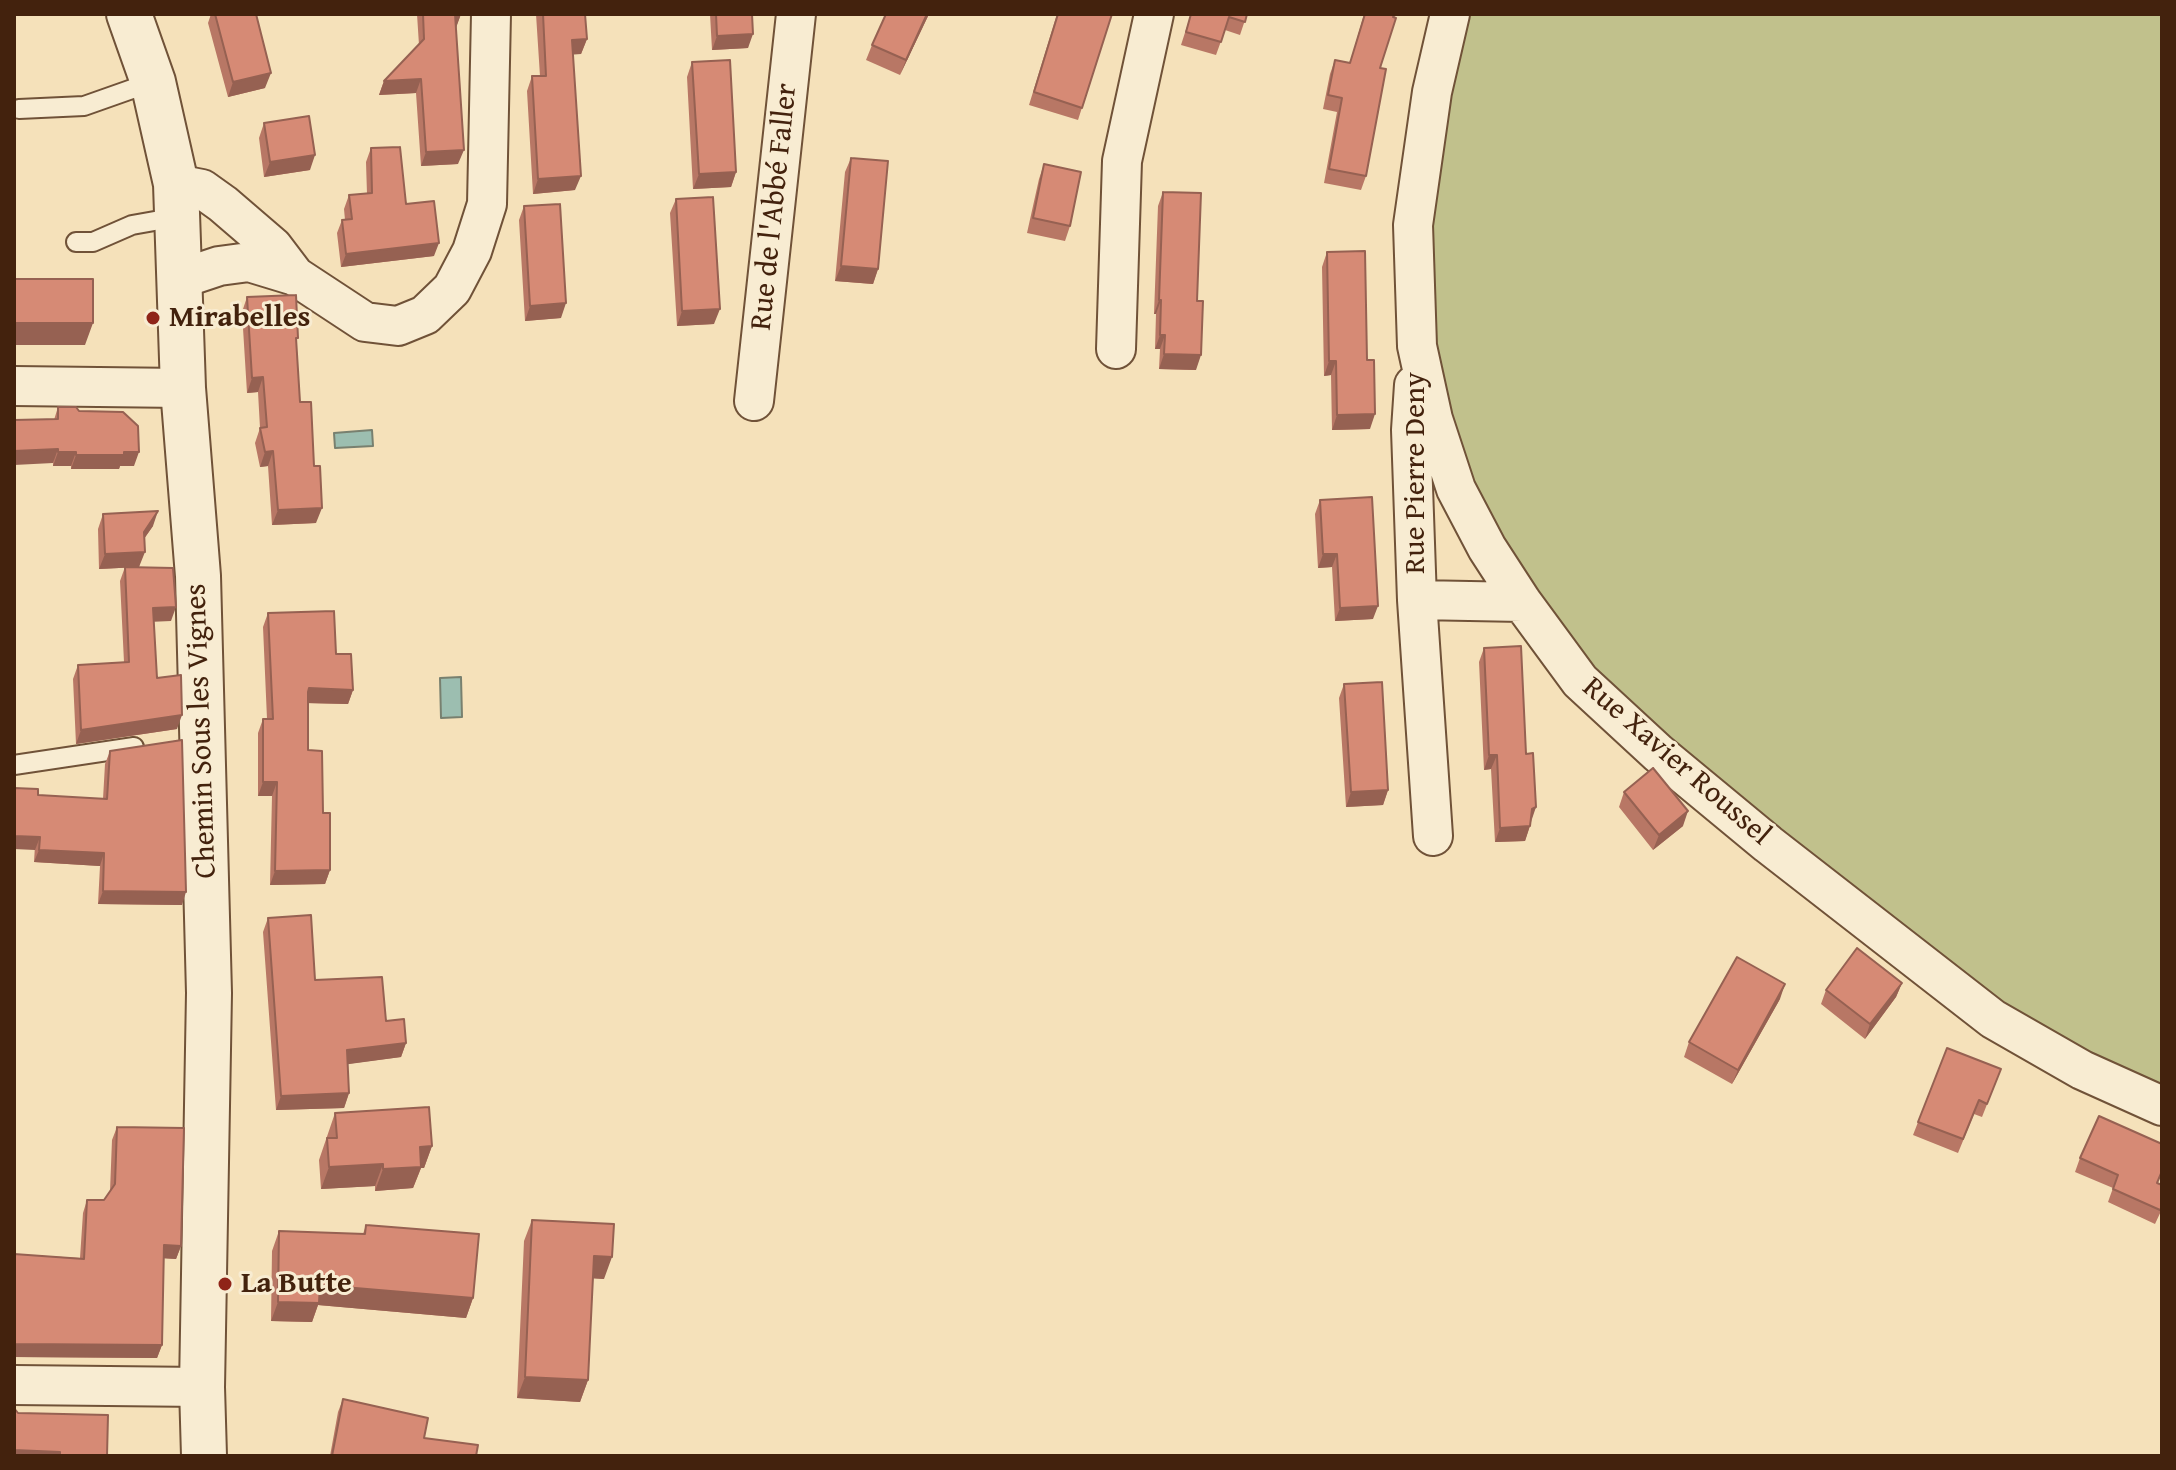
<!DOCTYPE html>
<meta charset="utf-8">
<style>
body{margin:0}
#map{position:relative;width:2176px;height:1470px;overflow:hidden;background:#f5e1ba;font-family:"Gentium Book Plus",serif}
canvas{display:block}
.frame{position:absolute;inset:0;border:16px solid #43220d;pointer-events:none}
</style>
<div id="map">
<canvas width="2176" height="1470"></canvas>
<div class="frame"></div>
</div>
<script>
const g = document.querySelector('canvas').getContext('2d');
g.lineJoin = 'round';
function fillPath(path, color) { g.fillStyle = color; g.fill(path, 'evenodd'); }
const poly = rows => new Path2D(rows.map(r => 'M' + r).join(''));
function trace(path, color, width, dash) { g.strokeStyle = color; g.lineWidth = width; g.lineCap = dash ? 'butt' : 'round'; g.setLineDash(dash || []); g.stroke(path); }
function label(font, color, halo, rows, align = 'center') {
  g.font = font + ' "Gentium Book Plus",serif'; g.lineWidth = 6; g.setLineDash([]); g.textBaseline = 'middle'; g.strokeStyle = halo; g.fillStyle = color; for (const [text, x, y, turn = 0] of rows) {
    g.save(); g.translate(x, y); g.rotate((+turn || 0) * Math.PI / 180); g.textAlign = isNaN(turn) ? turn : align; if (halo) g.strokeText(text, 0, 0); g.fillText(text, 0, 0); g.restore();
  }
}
fillPath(poly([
 [1450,14,2162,14,2162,1106,2082,1070,1768,844,1522,602,1417,346]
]), '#c1c18c');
const water = poly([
 [372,430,373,446,335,448,334,433,372,430],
 [461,677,462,717,441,718,440,678,461,677]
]);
fillPath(water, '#9cbeb0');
trace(water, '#78806f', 2);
const service = poly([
 [19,109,84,106,152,82],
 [76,242,93,242,132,225,177,217],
 [14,765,134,747]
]);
const minor = poly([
 [1450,14,1432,92,1413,225,1417,346,1433,419,1456,489,1487,548,1522,602,1580,681,1658,753,1768,844,1993,1019,2082,1070,2162,1106],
 [176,184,202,189,223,204,273,247,295,276],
 [180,279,219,266,249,262,295,276,365,322,398,326,425,315,452,289,472,251,487,204,491,14],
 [1116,349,1122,161,1154,14],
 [1414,385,1411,430,1417,600,1433,836],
 [14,386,183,388],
 [754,401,796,14],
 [1417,600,1522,602],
 [14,1385,202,1387]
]);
const tertiary = poly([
 [129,14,153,82,176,184,183,388,198,576,209,993,202,1387,204,1456]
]);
trace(service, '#705238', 22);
trace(minor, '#705238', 42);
trace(tertiary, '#705238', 48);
trace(service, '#f8ecd2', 18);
trace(minor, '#f8ecd2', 38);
trace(tertiary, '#f8ecd2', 44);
fillPath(poly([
 [211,14,256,14,265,88,228,97,208,23],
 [417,14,461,14,456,27,458,164,421,166,416,93,379,95,384,81,419,45],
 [536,14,585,14,587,39,581,54,573,54,575,190,533,194,527,91,532,76,540,76],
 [710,14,752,14,748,48,712,50],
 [929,14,900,75,866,60,872,45],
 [1057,14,1112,14,1078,120,1029,105],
 [1191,14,1247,14,1240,35,1225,30,1216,55,1181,45],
 [1364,14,1395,14,1380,68,1366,176,1361,190,1324,183,1337,112,1323,109,1330,74,1335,60,1350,63],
 [692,62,736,172,731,187,693,189,687,77],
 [264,123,310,170,264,177,259,138],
 [371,148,406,204,434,256,341,267,337,233,342,220,345,220,344,209,349,195,367,194,366,162],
 [851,158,878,269,873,284,835,281,845,172],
 [1044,164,1070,226,1065,241,1027,233,1039,179],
 [1163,192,1197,301,1196,370,1159,369,1160,349,1155,349,1156,314,1154,314,1158,206],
 [676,199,714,324,677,326,670,213],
 [524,206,561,318,525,321,519,220],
 [1327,252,1367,360,1370,429,1332,430,1331,375,1324,376,1322,267],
 [247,297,296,344,300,402,316,523,272,525,268,466,260,467,255,443,260,428,258,392,247,393,242,312],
 [58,407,134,466,120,466,119,469,71,469,71,466,53,466,54,420],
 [1320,500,1373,619,1335,621,1332,567,1318,568,1315,514],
 [103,514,153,526,144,539,139,567,99,569,98,529],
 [125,567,171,621,154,621,157,678,177,729,76,744,73,679,78,665,124,662,120,581],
 [268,613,336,654,353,690,348,704,308,703,308,750,323,813,330,870,325,884,270,885,272,796,258,796,258,733,263,719,267,719,263,627],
 [1484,648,1526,754,1531,822,1525,841,1495,842,1491,769,1484,770,1479,662],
 [1344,684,1388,790,1383,805,1346,807,1339,698],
 [110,751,182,905,98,904,100,866,34,862,38,795,103,799,105,764],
 [1624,792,1683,826,1653,850,1619,807],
 [268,918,315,980,386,1021,406,1043,401,1057,347,1064,349,1093,344,1108,276,1110,263,932],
 [1902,983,1896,997,1865,1039,1821,1004,1826,990],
 [1780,999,1732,1084,1684,1057,1689,1042],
 [1947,1048,2001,1069,1982,1117,1974,1114,1958,1153,1913,1135],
 [335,1113,432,1146,424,1168,421,1168,413,1188,375,1191,375,1186,321,1189,319,1160],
 [117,1127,181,1246,176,1259,163,1258,162,1345,157,1358,14,1357,14,1254,80,1258,83,1213,87,1200,104,1200,110,1191,112,1140],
 [2080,1158,2162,1185,2162,1209,2155,1224,2108,1202,2113,1188,2075,1172],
 [532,1220,604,1279,593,1278,588,1380,580,1402,517,1398,524,1241],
 [366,1225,473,1298,466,1318,318,1305,312,1322,271,1321,272,1251,279,1231,363,1234],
 [343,1399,424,1438,476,1456,330,1456,338,1412]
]), '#b87765');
fillPath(poly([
 [455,14,461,14,456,28],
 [927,14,929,14,900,75,906,60],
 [753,34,748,48,712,50,717,36],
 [587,39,581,54,567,55,572,40],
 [271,73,265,88,228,97,233,82],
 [421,79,416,93,379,95,384,81],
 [464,150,458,164,421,166,426,152],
 [315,155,310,170,264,177,270,162],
 [736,172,731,187,693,189,699,174],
 [581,176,575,190,533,194,538,179],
 [439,243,434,256,341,267,346,254],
 [841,266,878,269,873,284,835,281],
 [1159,300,1161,300,1156,314,1154,314],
 [566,303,561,318,525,321,530,306],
 [720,309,714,324,677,326,682,311],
 [14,323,93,323,85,345,14,345],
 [1160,335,1165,335,1160,349,1155,349],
 [1164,354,1201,355,1196,370,1159,369],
 [1329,361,1336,361,1331,375,1324,376],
 [263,377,258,392,247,393,252,378],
 [1375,414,1370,429,1332,430,1337,415],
 [58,449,53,463,14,465,14,451],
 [273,451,268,466,260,467,265,452],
 [58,452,76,452,71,466,53,466],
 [124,452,139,452,134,466,120,466,119,469,71,469,76,455],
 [322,508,316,523,272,525,278,510],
 [158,511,153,526,138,547,144,532],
 [145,552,139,567,99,569,105,554],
 [1323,554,1337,554,1332,567,1318,568],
 [1378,606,1373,619,1335,621,1340,608],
 [176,607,171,621,148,622,153,608],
 [309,688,353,690,348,704,304,703],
 [182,715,177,729,76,744,81,730],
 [1489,755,1497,755,1491,769,1484,770],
 [263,782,277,782,272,796,258,796],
 [1388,790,1383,805,1346,807,1351,792],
 [1536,807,1531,822,1532,809],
 [1688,811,1683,826,1653,850,1659,835],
 [1530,826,1525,841,1495,842,1500,828],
 [14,836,40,837,35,850,14,849],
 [39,850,104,853,100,866,34,862],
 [330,870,325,884,270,885,275,871],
 [103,891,186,892,182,905,98,904],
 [1902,983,1896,997,1865,1039,1870,1024],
 [1785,984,1780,999,1732,1084,1738,1070],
 [406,1043,401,1057,342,1065,347,1050],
 [349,1093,344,1108,276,1110,281,1096],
 [432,1146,424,1168,421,1168,413,1188,375,1191,383,1169,420,1147],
 [383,1164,375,1186,321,1189,329,1167],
 [164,1245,181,1246,176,1259,159,1258],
 [594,1256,612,1257,604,1279,586,1278],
 [320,1285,473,1298,466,1318,318,1305,312,1322,271,1321,278,1302],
 [14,1344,162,1345,157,1358,14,1357],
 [525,1377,588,1380,580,1402,517,1398],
 [14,1450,60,1452,58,1456,14,1456]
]), '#966152');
const building = poly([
 [215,14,256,14,271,73,233,82,215,14],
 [423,14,461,14,455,14,464,150,426,152,421,79,384,81,424,39,423,14],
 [543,14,585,14,587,39,572,40,581,176,538,179,532,76,546,76,543,14],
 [716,14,752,14,753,34,717,36,716,14],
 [886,14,927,14,906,60,872,45,886,14],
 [1058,14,1112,14,1082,108,1034,92,1058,14],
 [1191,14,1247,14,1245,22,1229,17,1221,42,1186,32,1191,14],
 [1365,14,1395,14,1393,17,1396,18,1380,68,1386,69,1366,176,1329,169,1342,98,1328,95,1335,60,1350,63,1365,14],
 [730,60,736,172,699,174,692,62,730,60],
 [309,116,315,155,270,162,264,123,309,116],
 [400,147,406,204,434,201,439,243,346,254,342,220,352,219,349,195,372,193,371,148,400,147],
 [851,158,888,161,878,269,841,266,851,158],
 [1044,164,1081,172,1070,226,1033,218,1044,164],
 [1163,192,1201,193,1197,301,1203,301,1201,355,1164,354,1165,335,1160,335,1161,300,1159,300,1163,192],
 [713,197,720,309,682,311,676,199,713,197],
 [560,204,566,303,530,306,524,206,560,204],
 [1365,251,1367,360,1374,360,1375,414,1337,415,1336,361,1329,361,1327,252,1365,251],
 [14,279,93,279,93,323,14,323,14,279],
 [296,295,298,338,296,338,300,402,311,402,314,466,320,466,322,508,278,510,273,451,265,452,260,428,267,427,263,377,252,378,247,297,296,295],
 [58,407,76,407,79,411,123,412,138,426,139,452,124,452,124,455,76,455,76,452,58,452,58,449,14,451,14,420,58,419,58,407],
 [1372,497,1378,606,1340,608,1337,554,1323,554,1320,500,1372,497],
 [158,511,144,532,145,552,105,554,103,514,158,511],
 [125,567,173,568,176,607,153,608,157,678,181,675,182,715,81,730,78,665,129,662,125,567],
 [334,611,336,654,351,654,353,690,309,688,308,692,308,750,322,751,323,813,330,813,330,870,275,871,277,782,263,782,263,719,273,719,268,613,334,611],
 [1521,646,1526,754,1533,753,1536,807,1532,809,1530,826,1500,828,1497,755,1489,755,1484,648,1521,646],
 [1382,682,1388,790,1351,792,1344,684,1382,682],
 [182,740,186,892,103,891,104,853,39,850,40,837,14,836,14,788,38,789,38,795,107,799,110,751,182,740],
 [1653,768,1688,811,1659,835,1624,792,1653,768],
 [311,915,315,980,382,977,386,1021,404,1019,406,1043,347,1050,349,1093,281,1096,268,918,311,915],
 [1857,948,1902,983,1870,1024,1826,990,1857,948],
 [1737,957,1785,984,1738,1070,1689,1042,1737,957],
 [1947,1048,2001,1069,1987,1104,1979,1100,1963,1139,1918,1122,1947,1048],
 [429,1107,432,1146,420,1147,421,1167,383,1169,383,1164,329,1167,327,1138,337,1138,335,1113,429,1107],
 [2099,1116,2162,1144,2162,1171,2157,1183,2162,1185,2162,1207,2160,1210,2113,1189,2118,1175,2080,1158,2099,1116],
 [117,1127,184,1128,181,1246,164,1245,162,1345,14,1344,14,1254,84,1259,87,1200,104,1200,115,1184,117,1127],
 [532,1220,614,1224,612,1257,594,1256,588,1380,525,1377,532,1220],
 [366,1225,479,1234,473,1298,320,1285,319,1303,278,1302,279,1231,365,1234,366,1225],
 [343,1399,428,1418,424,1438,478,1445,476,1456,332,1456,343,1399],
 [14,1408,18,1413,108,1415,107,1456,60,1456,60,1452,14,1450,14,1408]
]);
fillPath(building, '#d68a75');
trace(building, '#966152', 2);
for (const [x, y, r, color] of [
 [153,318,8,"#8f2418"],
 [225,1284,8,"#8f2418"]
]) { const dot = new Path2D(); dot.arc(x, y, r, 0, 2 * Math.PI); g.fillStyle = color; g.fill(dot); trace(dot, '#f8ecd2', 3); }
label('30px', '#43220d', '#f8ecd2', [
 ["Rue de l'Abbé Faller",775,207,-84],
 ["Rue Pierre Deny",1416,473,-90],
 ["Chemin Sous les Vignes",202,731,-92],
 ["Rue Xavier Roussel",1676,762,41]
]);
label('bold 30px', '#43220d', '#f8ecd2', [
 ["Mirabelles",169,318],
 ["La Butte",241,1284]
], 'left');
</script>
